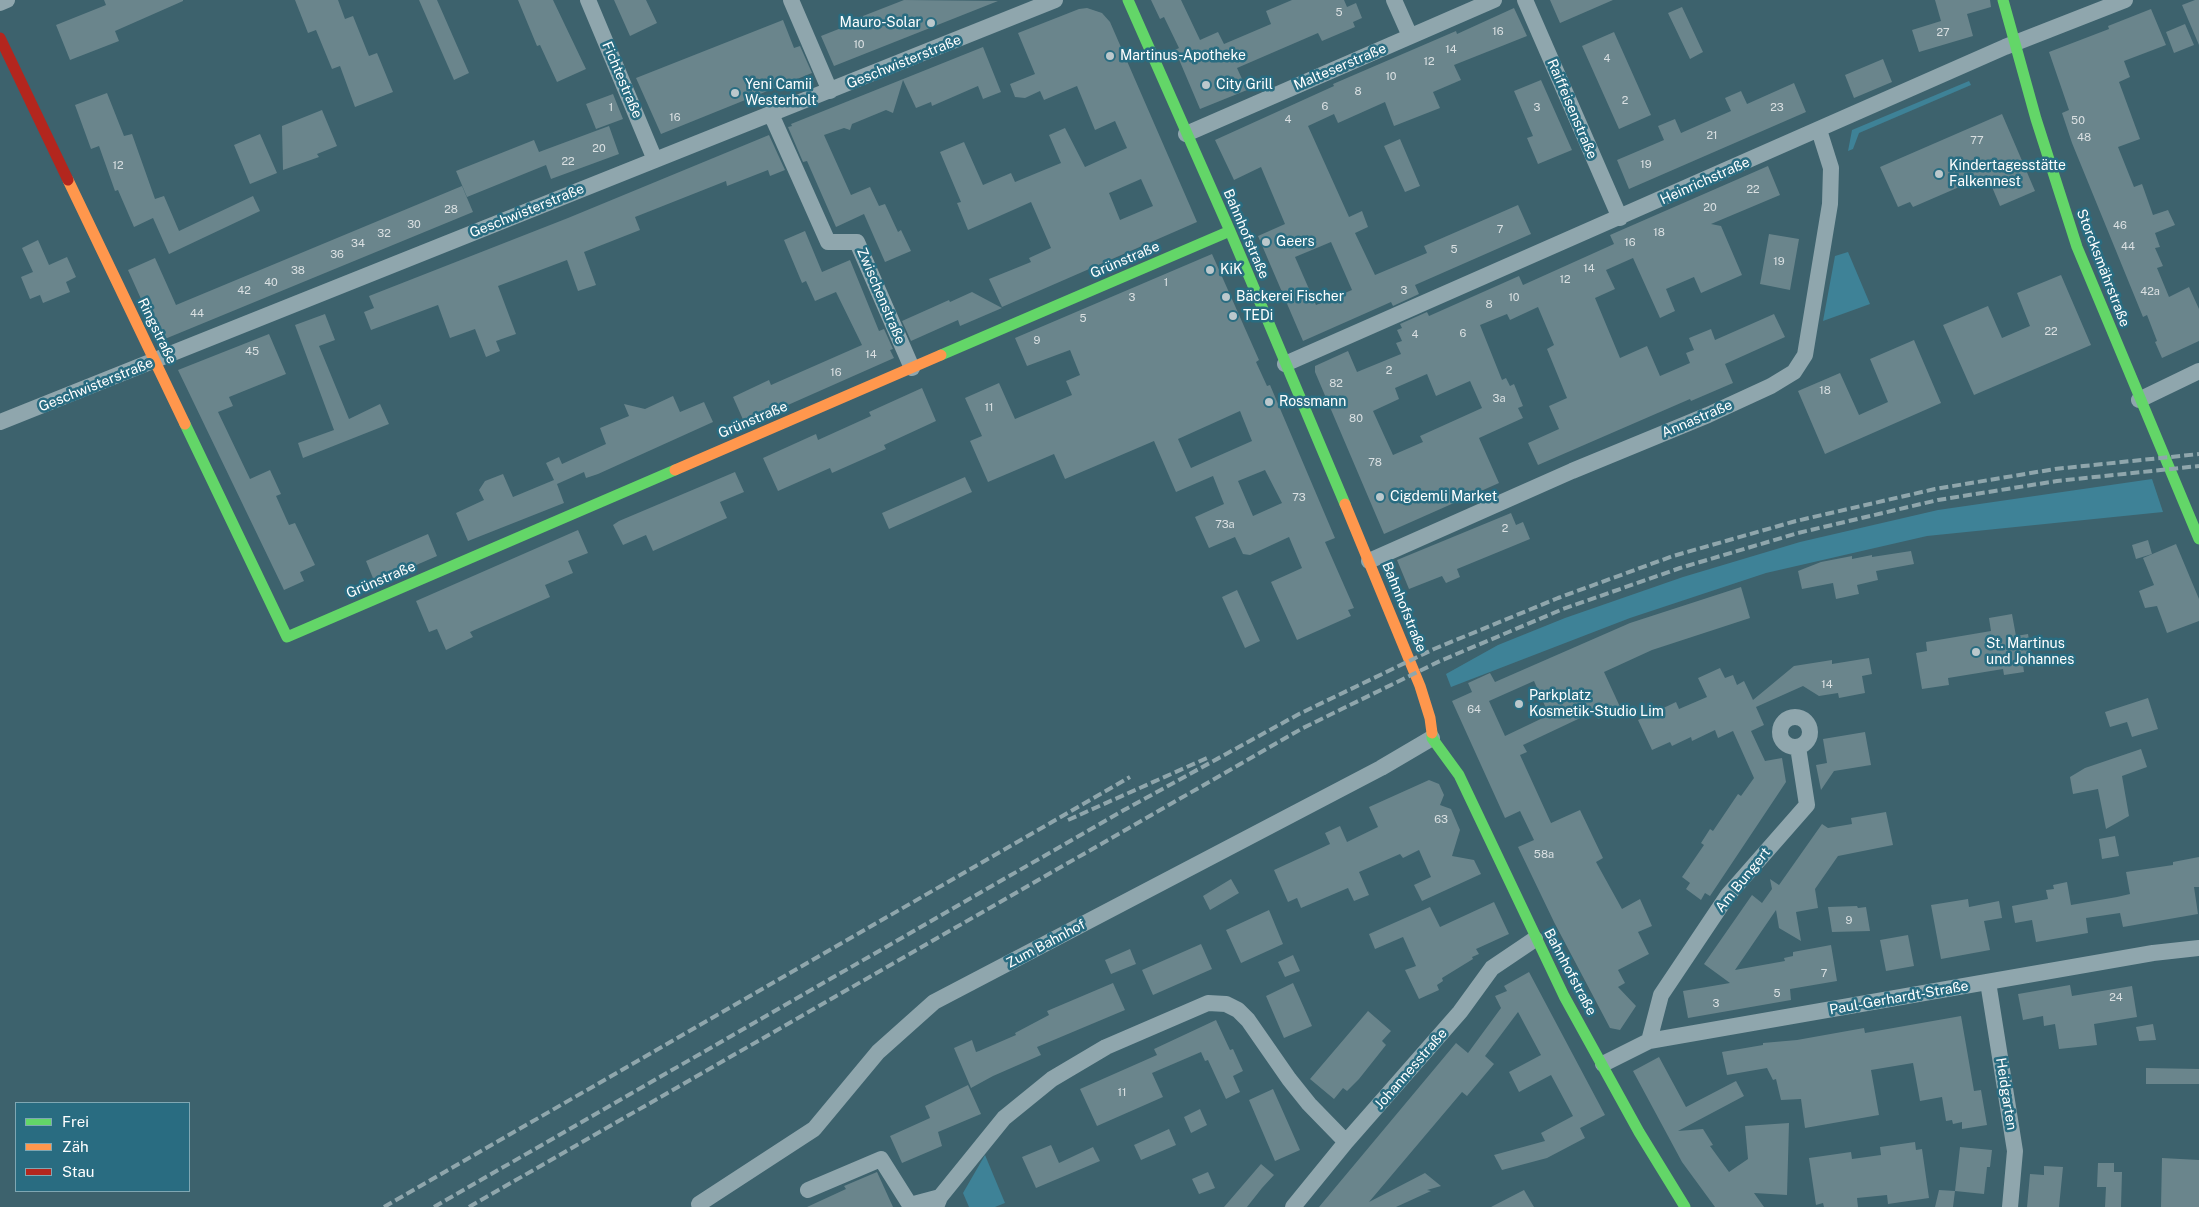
<!DOCTYPE html>
<meta charset="utf-8">
<style>
body{margin:0}
#map{position:relative;width:2199px;height:1207px;overflow:hidden;background:#3d626d;font-family:"Public Sans",sans-serif}
canvas{display:block}
.legend{position:absolute;left:15px;top:1102px;width:175px;height:90px;box-sizing:border-box;background:#296c81;border:1px solid #7fa7b3;margin:0;padding:6px 9px;list-style:none;font-size:15px;color:#fff}
.legend li{display:flex;align-items:center;gap:10px;height:25px}
.legend b{width:25px;border:1px solid #7fa7b3}
</style>
<div id="map">
<canvas width="2199" height="1207"></canvas>
<ul class="legend">
<li><b style="height:6px;background:#63d668"></b>Frei</li>
<li><b style="height:6px;background:#ff974d"></b>Zäh</li>
<li><b style="height:6px;background:#b3261e"></b>Stau</li>
</ul>
</div>
<script>
const g = document.querySelector('canvas').getContext('2d');
g.lineJoin = 'round';
function fillPath(path, color) { g.fillStyle = color; g.fill(path, 'evenodd'); }
const poly = rows => new Path2D(rows.map(r => 'M' + r).join(''));
function trace(path, color, width, dash) { g.strokeStyle = color; g.lineWidth = width; g.lineCap = dash ? 'butt' : 'round'; g.setLineDash(dash || []); g.stroke(path); }
function label(font, color, halo, rows, align = 'center') {
  g.font = font + ' "Public Sans",sans-serif'; g.lineWidth = 5; g.setLineDash([]); g.textBaseline = 'middle'; g.strokeStyle = halo; g.fillStyle = color; for (const [text, x, y, turn = 0] of rows) {
    g.save(); g.translate(x, y); g.rotate((+turn || 0) * Math.PI / 180); g.textAlign = isNaN(turn) ? turn : align; if (halo) g.strokeText(text, 0, 0); g.fillText(text, 0, 0); g.restore();
  }
}
fillPath(poly([
 [1969,81,1971,85,1859,133,1853,149,1848,151,1852,130],
 [1848,252,1870,304,1823,321,1835,256],
 [2152,479,2163,512,1927,536,1766,573,1630,618,1451,687,1446,674,1498,645,1565,618,1683,577,1800,542,1938,510],
 [985,1155,1005,1203,995,1207,969,1207,963,1193]
]), '#3e8297');
fillPath(poly([
 [104,0,183,0,183,1,115,31,119,41,70,60,56,25,106,5],
 [295,0,338,0,345,19,353,16,369,56,377,53,393,92,355,107,340,66,332,69,316,30,308,33],
 [419,0,437,0,469,73,454,80],
 [518,0,553,0,586,69,557,82,540,45,537,46],
 [614,0,646,0,657,23,630,36],
 [904,0,998,1,834,66,821,36,864,19,863,16],
 [1151,0,1181,0,1200,40,1218,32,1224,44,1271,24,1266,11,1292,0,1344,0,1347,7,1356,3,1362,18,1353,22,1355,27,1322,41,1318,33,1237,68,1247,90,1200,109,1175,50,1179,48,1164,17,1160,19],
 [1550,0,1613,0,1560,23],
 [1935,0,1990,0,1991,7,1967,14,1973,36,1919,52,1912,30,1941,21],
 [2195,0,2199,0,2199,45,2182,5],
 [1682,7,1703,52,1690,59,1668,13],
 [1087,8,1102,13,1110,22,1197,222,1002,307,989,279,1031,262,1029,258,1051,248,1031,202,968,230,957,203,961,202,940,152,964,142,983,185,1011,173,1015,182,1061,163,1049,135,1065,128,1085,167,1127,148,1115,121,1095,130,1077,86,1044,100,1040,91,1025,98,1015,97,1010,84,1035,74,1018,33,1079,9],
 [1141,179,1153,206,1120,220,1109,193],
 [1514,8,1527,36,1454,65,1461,80,1433,92,1440,108,1394,126,1385,102,1338,123,1334,114,1308,126,1349,217,1362,211,1368,227,1355,233,1375,275,1427,253,1424,246,1518,205,1531,234,1415,285,1419,294,1393,306,1391,302,1303,341,1258,236,1285,224,1261,167,1234,180,1215,140,1334,86,1333,84,1456,31,1457,34],
 [1331,242,1352,290,1316,305,1295,257],
 [2151,9,2166,45,2124,61,2130,77,2119,82,2140,139,2118,147,2134,187,2142,184,2153,215,2168,210,2175,225,2155,233,2160,247,2155,248,2163,266,2157,268,2169,297,2189,287,2199,309,2199,341,2162,358,2155,342,2157,341,2147,315,2143,317,2072,143,2062,113,2069,110,2049,52,2109,29,2108,26],
 [783,20,794,48,800,46,812,73,661,134,636,78],
 [2185,24,2194,45,2174,53,2166,32],
 [1614,32,1651,115,1619,129,1582,46],
 [983,47,1001,92,983,99,978,86,932,106,931,102,916,108,903,80,893,113,886,110,852,124,850,130,844,128,824,135,851,195,870,187,879,206,885,204,898,232,901,230,911,251,885,262,864,214,836,227,807,161,803,162,788,127,792,126,791,124],
 [1883,59,1892,82,1854,98,1845,75],
 [1541,80,1572,150,1538,164,1527,138,1533,136,1514,91],
 [1794,83,1806,112,1629,189,1617,160,1664,140,1658,126,1675,119,1681,133,1731,111,1725,98,1741,91,1747,104],
 [107,93,124,136,132,134,155,199,164,196,179,231,253,196,260,211,169,254,153,218,134,227,118,190,115,191,99,146,91,149,75,105],
 [613,94,623,119,596,129,586,104],
 [322,110,337,146,317,154,319,157,283,170,282,126],
 [2002,114,2035,191,2000,206,1987,175,1913,207,1910,202,1898,207,1880,167],
 [609,126,619,154,551,179,546,165,467,197,456,171,534,140,539,152],
 [260,134,277,173,250,184,234,145],
 [769,135,785,170,770,176,768,170,727,186,726,181,635,217,640,230,584,252,596,285,578,291,567,260,498,286,516,334,496,341,500,351,486,357,475,329,450,338,438,305,371,330,364,312,374,308,369,296,568,218],
 [1400,139,1420,186,1405,192,1384,146],
 [1768,166,1780,195,1711,224,1721,226,1742,275,1701,293,1694,277,1666,289,1675,311,1660,318,1633,258,1606,270,1615,289,1595,298,1620,358,1647,346,1660,376,1690,363,1686,353,1694,350,1689,338,1711,329,1715,340,1774,314,1785,337,1725,364,1733,383,1691,401,1690,399,1538,465,1528,443,1559,429,1549,406,1567,398,1547,349,1554,345,1538,307,1510,320,1507,314,1480,325,1502,380,1506,378,1510,386,1514,384,1523,406,1518,408,1523,418,1479,438,1499,483,1384,534,1315,372,1315,366,1348,351,1357,372,1401,354,1396,343,1402,341,1397,330,1402,328,1400,324,1427,312,1429,316,1519,276,1523,285,1614,244,1610,235],
 [1427,374,1436,396,1470,381,1482,408,1420,436,1423,442,1393,455,1373,411,1399,399,1395,388],
 [462,186,473,212,160,341,128,270,155,258,176,305],
 [805,231,822,272,850,260,879,331,884,329,893,349,890,350,894,358,745,424,733,397,769,380,771,385,862,345,836,292,815,301,806,281,802,283,784,240],
 [1769,234,1799,239,1790,290,1760,284],
 [38,240,49,265,67,257,76,277,66,282,70,292,43,303,40,295,30,299,21,277,33,272,22,248],
 [1212,254,1259,360,1256,362,1267,386,1270,385,1335,538,1325,542,1354,608,1348,610,1351,616,1297,640,1271,582,1302,568,1289,537,1250,555,1243,554,1235,537,1209,548,1195,517,1224,504,1213,476,1176,492,1154,441,1065,479,1054,454,988,482,970,441,982,436,965,398,999,383,1015,419,1072,395,1066,381,1080,375,1070,350,1027,366,1015,338],
 [1240,411,1252,441,1191,468,1178,439],
 [1265,470,1282,503,1253,516,1238,481],
 [2061,275,2091,345,1974,395,1943,325,1988,306,2002,338,2030,326,2017,293],
 [972,292,1002,308,960,326,958,320,911,341,902,321,949,300,950,302],
 [325,314,335,340,319,346,349,419,380,404,389,424,303,458,298,443,334,430,295,325],
 [269,334,286,374,229,397,233,406,218,412,250,479,270,470,281,494,276,496,289,525,295,523,315,565,300,572,304,581,284,590,178,370],
 [1914,340,1941,403,1825,454,1798,391,1840,373,1859,415,1888,402,1870,359],
 [922,388,936,421,884,445,886,449,832,473,830,468,778,491,763,458,816,434,818,440,871,416,869,412],
 [673,396,680,412,704,402,713,422,598,474,586,478,584,472,557,484,564,503,468,541,456,513,484,500,479,490,485,481,503,474,513,497,554,480,546,463,559,457,562,464,606,444,600,428,629,416,624,404,645,409],
 [735,472,744,492,720,502,727,518,653,551,646,535,623,545,613,525,619,521],
 [965,477,972,492,889,529,882,513],
 [1511,513,1516,525,1523,522,1530,539,1457,569,1460,577,1446,583,1442,576,1409,589,1397,560],
 [578,530,588,553,568,561,573,573,545,585,550,597,470,632,473,637,446,650,437,629,429,632,416,601],
 [428,534,437,556,375,583,366,561],
 [2148,540,2152,554,2136,559,2132,545],
 [2176,544,2199,599,2199,621,2167,633,2157,606,2145,608,2139,591,2154,585,2143,558],
 [1911,551,1914,564,1876,571,1878,580,1857,585,1859,594,1836,599,1833,583,1802,589,1798,571,1821,562,1852,556,1852,559,1872,555,1872,557],
 [1741,587,1750,618,1652,650,1604,672,1621,709,1598,719,1595,711,1523,745,1527,752,1520,755,1551,823,1580,810,1603,858,1596,862,1622,909,1640,899,1652,926,1638,932,1649,954,1618,970,1625,983,1618,987,1636,1006,1620,1030,1610,1028,1554,922,1518,847,1534,840,1520,811,1505,818,1452,701,1472,692,1468,683,1490,673,1495,682,1630,623],
 [1534,681,1549,715,1505,736,1489,701],
 [1237,590,1260,641,1245,648,1222,597],
 [2012,614,2016,636,2028,634,2033,664,2023,665,2024,672,2004,675,2003,669,1948,678,1949,685,1922,689,1916,653,1927,651,1926,642,1991,631,1989,618],
 [1869,658,1872,674,1862,676,1865,693,1839,698,1838,693,1819,696,1803,686,1756,707,1764,725,1751,731,1765,761,1782,758,1786,782,1710,896,1705,893,1701,900,1686,889,1690,883,1682,877,1704,845,1701,843,1710,829,1713,831,1738,794,1741,796,1754,778,1733,731,1718,738,1715,730,1692,741,1691,737,1672,746,1670,742,1652,750,1638,720,1676,702,1679,709,1707,697,1698,678,1720,668,1725,678,1733,675,1737,685,1744,681,1753,700,1794,666,1832,660,1832,664],
 [2148,698,2158,729,2132,737,2127,722,2110,727,2105,712],
 [1865,732,1871,765,1834,771,1821,790,1816,765,1827,763,1823,739],
 [2141,749,2147,767,2122,776,2129,816,2106,829,2098,789,2073,794,2070,777,2085,768],
 [1429,780,1439,784,1444,795,1440,805,1451,809,1460,830,1452,856,1474,860,1481,874,1422,901,1414,885,1431,877,1419,850,1403,858,1400,854,1359,872,1369,895,1354,901,1348,888,1301,908,1297,898,1288,902,1274,870,1330,844,1325,833,1340,826,1347,842,1378,827,1369,807],
 [1886,812,1893,845,1838,856,1815,889,1818,908,1796,912,1801,941,1779,928,1776,910,1735,970,1785,961,1784,958,1793,956,1793,952,1831,945,1837,981,1790,989,1791,1000,1688,1018,1683,991,1730,983,1704,964,1752,895,1762,903,1772,889,1770,879,1779,885,1822,824,1828,828,1852,824,1851,818],
 [2115,836,2119,856,2102,859,2099,839],
 [2199,857,2199,887,2194,887,2198,914,2123,927,2120,913,2086,918,2088,933,2036,942,2032,920,2015,923,2012,906,2048,899,2046,890,2054,889,2053,885,2067,882,2071,905,2117,897,2130,894,2126,872,2173,865,2173,862],
 [1231,879,1239,893,1210,910,1203,896],
 [1968,899,1969,907,1999,901,2002,918,1984,921,1990,950,1941,959,1931,905],
 [1494,902,1509,934,1476,949,1479,954,1472,957,1473,959,1442,978,1443,981,1437,985,1439,990,1419,999,1405,970,1416,966,1403,937,1375,949,1369,934,1430,907,1440,927],
 [1857,906,1858,908,1866,907,1870,931,1832,932,1828,907],
 [1269,910,1283,944,1241,963,1226,930],
 [1908,935,1914,966,1886,971,1880,940],
 [1201,944,1212,969,1153,995,1142,970],
 [1130,949,1136,964,1111,974,1105,960],
 [1293,955,1300,971,1285,977,1278,962],
 [1529,972,1605,1115,1580,1128,1585,1138,1547,1158,1502,1170,1494,1155,1545,1141,1541,1133,1573,1116,1551,1075,1519,1092,1509,1072,1541,1055,1518,1012,1485,1056,1494,1064,1467,1096,1462,1092,1369,1202,1425,1173,1441,1186,1427,1190,1431,1191,1396,1207,1319,1207,1456,1043,1468,1053,1501,1008,1495,996,1507,991,1504,986],
 [1113,983,1125,1010,1037,1047,1041,1055,993,1076,971,1088,954,1048,972,1040,976,1052,979,1051,1016,1035,1015,1033,1049,1015,1047,1011],
 [1293,983,1312,1026,1284,1038,1266,996],
 [2070,985,2072,996,2132,986,2137,1017,2094,1024,2097,1045,2059,1049,2055,1024,2044,1026,2043,1016,2023,1020,2018,994],
 [1368,1011,1391,1031,1382,1041,1386,1045,1359,1079,1347,1091,1343,1088,1334,1099,1310,1079],
 [1961,1016,1974,1091,1981,1090,1987,1125,1962,1129,1962,1122,1953,1124,1952,1120,1946,1121,1942,1097,1920,1101,1913,1063,1871,1070,1879,1115,1805,1128,1801,1099,1781,1100,1776,1079,1773,1080,1767,1068,1727,1075,1722,1052,1763,1045,1763,1043,1797,1040,1864,1028,1865,1033],
 [1216,1020,1230,1050,1233,1049,1243,1071,1233,1076,1240,1092,1226,1099,1208,1060,1205,1061,1201,1052,1152,1073,1163,1097,1097,1126,1080,1089,1157,1055,1154,1049],
 [2153,1024,2156,1040,2139,1041,2136,1027],
 [1659,1057,1686,1107,1736,1081,1744,1096,1678,1131,1703,1129,1713,1145,1710,1146,1729,1172,1748,1159,1745,1126,1789,1123,1787,1195,1754,1193,1764,1207,1715,1207,1682,1162,1633,1071],
 [2146,1068,2199,1069,2199,1084,2146,1084],
 [968,1085,981,1114,938,1132,942,1146,902,1163,890,1136,930,1118,925,1106],
 [1273,1089,1300,1150,1275,1161,1249,1100],
 [1200,1109,1207,1125,1191,1133,1184,1117],
 [1169,1129,1176,1145,1141,1160,1134,1145],
 [1915,1142,1916,1150,1922,1149,1929,1198,1888,1204,1887,1195,1857,1198,1858,1207,1824,1207,1823,1203,1816,1205,1809,1158,1851,1152,1852,1159,1881,1155,1880,1147],
 [1051,1145,1059,1163,1093,1147,1100,1161,1036,1188,1022,1157],
 [1960,1147,1992,1150,1990,1167,1987,1167,1984,1194,1955,1191],
 [2162,1158,2199,1160,2199,1207,2161,1207],
 [2098,1163,2114,1163,2114,1172,2122,1172,2121,1207,2105,1207,2106,1187,2097,1187],
 [1261,1164,1274,1175,1262,1188,1247,1207,1224,1207],
 [2044,1166,2063,1167,2059,1207,2027,1207,2030,1174,2044,1175],
 [877,1172,893,1207,807,1207,846,1189,844,1186],
 [1208,1172,1215,1188,1199,1194,1192,1179],
 [1524,1190,1534,1207,1491,1207],
 [1939,1190,1955,1191,1953,1207,1935,1207]
]), '#6a858c');
trace(poly([
 [588,0,655,160],
 [791,0,830,91],
 [1394,0,1410,36],
 [1525,0,1620,218],
 [0,3,7,0],
 [771,114,828,242,857,242,912,368],
 [1186,134,1494,0],
 [1285,364,2005,47,2125,0],
 [2139,400,2199,371],
 [0,422,1055,0],
 [1369,561,1572,471,1708,415,1771,386,1794,372,1805,355,1830,204,1831,168,1819,130],
 '1780 732a15 15 0 1 1 30 0a15 15 0 1 1-30 0Z',
 [1988,982,2015,1151,2010,1207],
 [1649,1041,1661,995,1728,895,1807,805,1798,747],
 [1603,1064,1649,1041,2153,953,2199,948],
 [808,1190,881,1159,910,1205,940,1197],
 [701,1207,699,1204,814,1129,878,1052,934,1002,1381,768,1432,738],
 [936,1207,940,1197,1004,1118,1052,1079,1106,1047,1208,1003,1226,1004,1238,1010,1248,1020,1289,1079,1309,1104,1346,1142],
 [1293,1207,1346,1142,1460,1012,1492,968,1535,939]
]), '#8fa6ad', 16);
trace(poly([
 [1128,0,1230,231,1345,504],
 [2003,0,2036,119,2077,247,2199,539],
 [941,355,1230,231],
 [185,424,287,637,675,470],
 [1432,733,1432,738,1459,775,1564,996,1639,1132,1685,1207]
]), '#63d668', 11);
trace(poly([
 [68,180,185,424],
 [675,470,941,355],
 [1345,504,1420,686,1430,718,1432,733]
]), '#ff974d', 11);
trace(poly([
 [0,38,68,180]
]), '#b3261e', 11);
trace(poly([
 [1068,820,1207,758],
 [384,1207,1130,777],
 [434,1207,1124,810,1299,714,1434,649,1558,598,1673,556,1796,521,1935,489,2055,469,2199,454],
 [469,1207,1303,728,1440,661,1563,609,1680,568,1798,533,1938,500,2057,481,2199,466]
]), '#8fa6ac', 4, [9, 4]);
for (const [x, y, r, color] of [
 [931,23,5,"#bbc8cc"],
 [1110,56,5,"#bbc8cc"],
 [1206,85,5,"#bbc8cc"],
 [735,93,5,"#bbc8cc"],
 [1939,174,5,"#bbc8cc"],
 [1266,242,5,"#bbc8cc"],
 [1210,270,5,"#bbc8cc"],
 [1226,297,5,"#bbc8cc"],
 [1233,316,5,"#bbc8cc"],
 [1269,402,5,"#bbc8cc"],
 [1380,497,5,"#bbc8cc"],
 [1976,652,5,"#bbc8cc"],
 [1519,704,5,"#bbc8cc"]
]) { const dot = new Path2D(); dot.arc(x, y, r, 0, 2 * Math.PI); g.fillStyle = color; g.fill(dot); trace(dot, '#296c81', 2); }
label('11px', '#dae0e2', null, [
 ["5",1339,13],
 ["16",1498,32],
 ["27",1943,33],
 ["10",859,45],
 ["14",1451,50],
 ["4",1607,59],
 ["12",1429,62],
 ["10",1391,77],
 ["8",1358,92],
 ["2",1625,101],
 ["6",1325,107],
 ["1",611,108],
 ["3",1537,108],
 ["23",1777,108],
 ["16",675,118],
 ["4",1288,120],
 ["50",2078,121],
 ["21",1712,136],
 ["48",2084,138],
 ["77",1977,141],
 ["20",599,149],
 ["22",568,162],
 ["19",1646,165],
 ["12",118,166],
 ["22",1753,190],
 ["20",1710,208],
 ["28",451,210],
 ["30",414,225],
 ["46",2120,226],
 ["7",1500,230],
 ["18",1659,233],
 ["32",384,234],
 ["16",1630,243],
 ["34",358,244],
 ["44",2128,247],
 ["5",1454,250],
 ["36",337,255],
 ["19",1779,262],
 ["14",1589,269],
 ["38",298,271],
 ["12",1565,280],
 ["40",271,283],
 ["1",1166,283],
 ["42",244,291],
 ["3",1404,291],
 ["42a",2150,292],
 ["3",1132,298],
 ["10",1514,298],
 ["8",1489,305],
 ["44",197,314],
 ["5",1083,319],
 ["22",2051,332],
 ["6",1463,334],
 ["4",1415,335],
 ["9",1037,341],
 ["45",252,352],
 ["14",871,355],
 ["2",1389,371],
 ["16",836,373],
 ["82",1336,384],
 ["18",1825,391],
 ["3a",1499,399],
 ["11",989,408],
 ["80",1356,419],
 ["78",1375,463],
 ["73",1299,498],
 ["73a",1225,525],
 ["2",1505,529],
 ["14",1827,685],
 ["64",1474,710],
 ["63",1441,820],
 ["58a",1544,855],
 ["9",1849,921],
 ["7",1824,974],
 ["5",1777,994],
 ["24",2116,998],
 ["3",1716,1004],
 ["11",1122,1093]
]);
label('14px', '#fff', '#296c81', [
 ["Mauro-Solar",921,23,"right"],
 ["Martinus-Apotheke",1120,56],
 ["Yeni Camii",745,85],
 ["Westerholt",745,101],
 ["City Grill",1216,85],
 ["Kindertagesstätte",1949,166],
 ["Falkennest",1949,182],
 ["Geers",1276,242],
 ["KiK",1220,270],
 ["Bäckerei Fischer",1236,297],
 ["TEDi",1243,316],
 ["Rossmann",1279,402],
 ["Cigdemli Market",1390,497],
 ["St. Martinus",1986,644],
 ["und Johannes",1986,660],
 ["Parkplatz",1529,696],
 ["Kosmetik-Studio Lim",1529,712]
], 'left');
label('14px', '#fff', '#296c81', [
 ["Geschwisterstraße",904,62,-22],
 ["Malteserstraße",1340,67,-23],
 ["Fichtestraße",622,80,67],
 ["Raiffeisenstraße",1572,109,67],
 ["Heinrichstraße",1705,181,-24],
 ["Geschwisterstraße",527,211,-22],
 ["Bahnhofstraße",1246,234,67],
 ["Grünstraße",1125,260,-23],
 ["Storcksmährstraße",2103,268,69],
 ["Zwischenstraße",881,296,67],
 ["Ringstraße",157,331,64],
 ["Geschwisterstraße",96,385,-22],
 ["Annastraße",1697,419,-23],
 ["Grünstraße",753,420,-23],
 ["Grünstraße",381,580,-23],
 ["Bahnhofstraße",1404,607,68],
 ["Am Bungert",1743,880,-51],
 ["Zum Bahnhof",1046,944,-28],
 ["Bahnhofstraße",1570,972,62],
 ["Paul-Gerhardt-Straße",1899,998,-10],
 ["Johannesstraße",1411,1069,-49],
 ["Heidgarten",2006,1094,81]
]);
</script>
